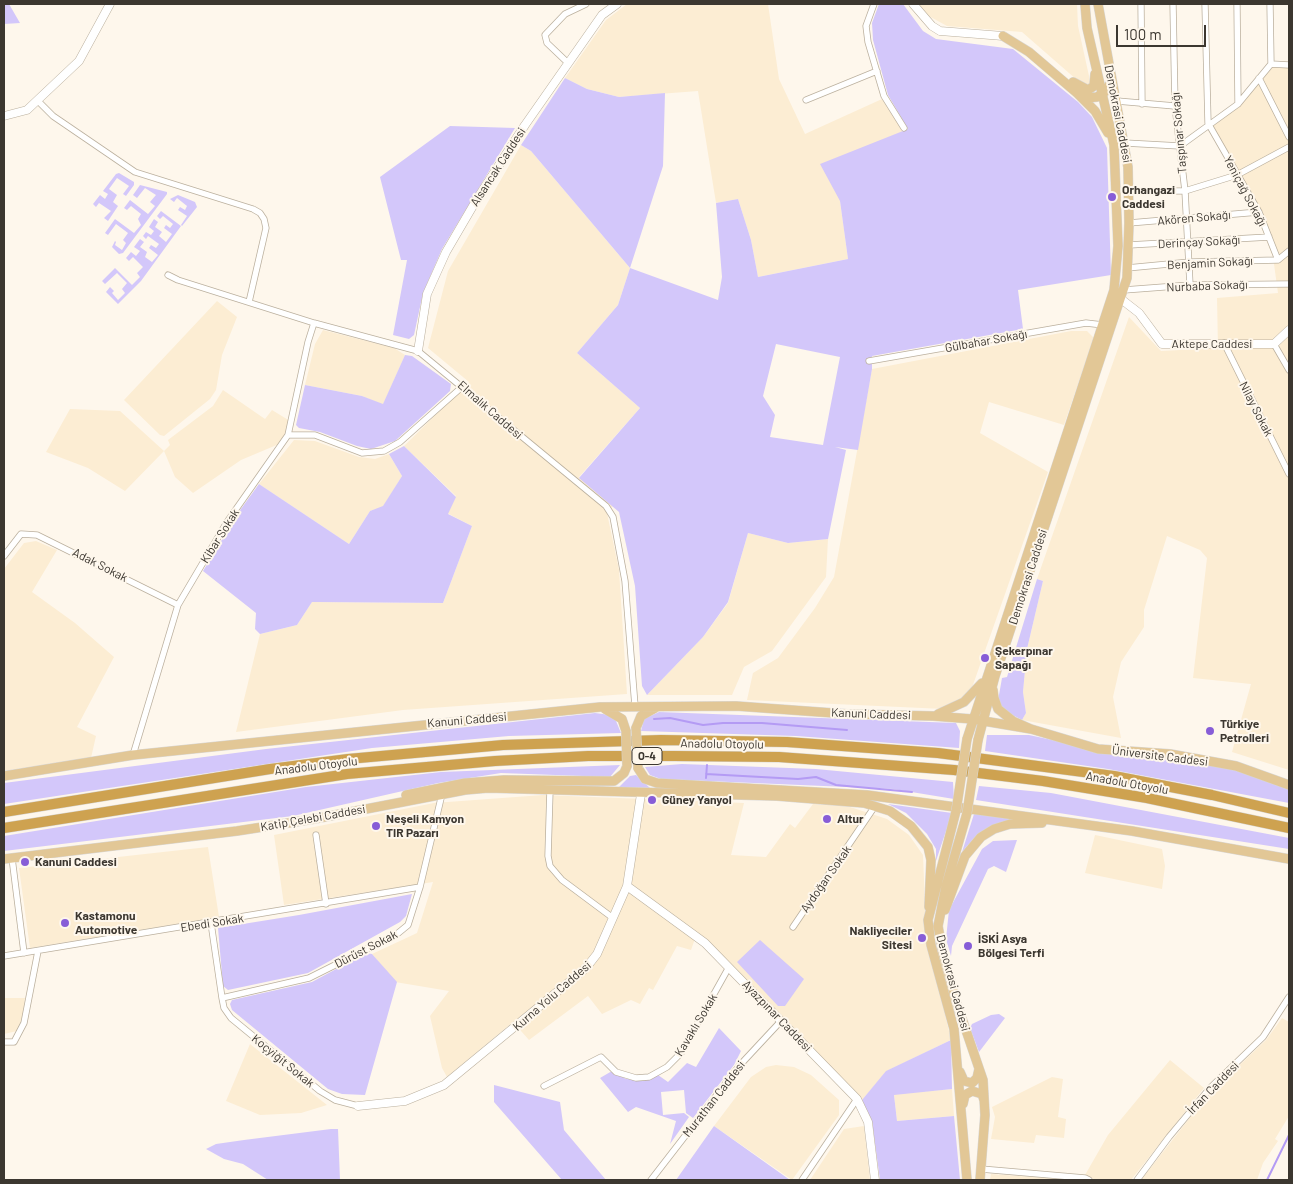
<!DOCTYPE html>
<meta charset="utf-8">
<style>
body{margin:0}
#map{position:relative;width:1293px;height:1184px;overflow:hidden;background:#fef7ec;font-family:Barlow,sans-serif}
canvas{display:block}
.frame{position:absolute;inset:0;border:5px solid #3c3730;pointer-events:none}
.scale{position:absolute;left:1116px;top:25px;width:90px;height:22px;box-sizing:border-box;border:2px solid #3c3730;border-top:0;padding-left:6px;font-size:15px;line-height:18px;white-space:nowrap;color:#3c3730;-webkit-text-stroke:4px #fef7ec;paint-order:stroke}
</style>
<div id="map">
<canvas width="1293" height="1184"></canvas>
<div class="frame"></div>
<div class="scale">100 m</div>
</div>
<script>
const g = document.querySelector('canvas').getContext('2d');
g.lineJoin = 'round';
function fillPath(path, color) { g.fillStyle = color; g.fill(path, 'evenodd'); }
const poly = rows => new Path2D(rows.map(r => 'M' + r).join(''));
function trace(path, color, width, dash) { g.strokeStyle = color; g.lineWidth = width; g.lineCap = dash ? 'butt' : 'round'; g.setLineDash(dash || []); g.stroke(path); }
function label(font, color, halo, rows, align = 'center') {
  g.font = font + ' Barlow,sans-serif'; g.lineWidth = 4; g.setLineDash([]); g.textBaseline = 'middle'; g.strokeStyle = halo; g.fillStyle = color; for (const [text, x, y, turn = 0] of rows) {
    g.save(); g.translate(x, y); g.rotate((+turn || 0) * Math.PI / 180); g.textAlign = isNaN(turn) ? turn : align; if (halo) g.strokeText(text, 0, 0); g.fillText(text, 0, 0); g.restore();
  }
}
fillPath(poly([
 [627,4,768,4,779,79,805,134,882,99,903,131,840,201,848,259,758,277,751,240,738,199,716,203,698,91,619,97,587,89,565,78,606,20],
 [916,4,1077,4,1078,26,1091,85,1085,87,1022,32,947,26,927,15],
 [1270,64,1289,66,1289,770,1232,752,1251,684,1193,678,1207,558,1200,550,1167,536,1144,610,1144,627,1121,662,1113,697,1121,738,1022,720,1026,713,1023,692,1027,649,1043,581,1037,579,1129,317,1161,351,1218,348,1217,298,1278,293,1273,257,1258,219,1206,123,1237,102],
 [521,145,531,151,630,268,618,305,577,353,640,408,579,477,613,506,607,513,619,570,627,694,403,710,236,732,260,634,297,625,312,602,443,603,472,526,447,513,456,496,404,446,469,382,428,348,448,271],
 [217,301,237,317,222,355,216,390,210,399,164,436,160,435,124,400],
 [323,330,394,348,405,355,383,405,362,396,305,385,315,344],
 [1071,331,1087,331,1094,338,1064,425,989,402,980,433,1048,472,968,699,944,709,747,700,753,673,778,658,815,608,834,577,872,369],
 [223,390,265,419,272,410,290,421,287,432,279,444,241,460,193,493,175,477,164,451,125,491,88,468,46,452,70,409,120,411,164,451,170,445,168,440,213,406],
 [294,440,315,441,359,457,375,459,389,454,402,476,383,507,370,511,349,544,259,484],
 [748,533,788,543,828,539,826,577,772,651,744,667,732,695,647,695,703,637,728,603],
 [36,541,57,550,32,592,75,623,114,657,77,727,96,736,91,758,4,771,4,569,24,543],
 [543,795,744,803,731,855,766,857,790,824,795,828,813,804,844,805,887,819,909,835,923,855,926,930,951,1040,887,1071,862,1100,697,933,691,950,677,946,653,990,649,988,640,1004,631,1000,602,1014,588,996,529,1040,513,1022,447,1077,442,1068,430,1016,449,991,395,982,372,954,417,933,433,882,284,905,274,835,434,803],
 [1095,835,1162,849,1165,866,1162,889,1085,873],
 [208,847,219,917,30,948,19,868],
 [4,998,25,998,22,1020,17,1031,4,1034],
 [1282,1018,1289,1022,1289,1116,1275,1139,1278,1141,1263,1163,1257,1180,1141,1180,1207,1096,1266,1040],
 [250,1044,327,1105,301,1113,260,1115,226,1101],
 [1170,1060,1204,1088,1131,1180,1096,1180,1085,1175,1108,1135],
 [776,1065,794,1067,811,1075,839,1100,839,1115,792,1180,714,1126,751,1077,766,1067],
 [1052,1077,1063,1079,1058,1117,1066,1119,1064,1138,1036,1135,1034,1143,991,1139,995,1117,992,1107],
 [952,1089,954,1116,897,1121,894,1094],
 [864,1126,870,1180,810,1180,844,1129],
 [991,1174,1074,1180,990,1180]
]), '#fcedd3');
fillPath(poly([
 [4,4,9,4,20,23,4,24],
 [879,4,903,4,923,31,936,39,1013,49,1078,102,1092,117,1107,148,1111,275,1018,290,1023,329,872,356,872,369,858,450,835,447,846,450,828,539,788,543,748,533,728,602,703,637,647,695,642,686,635,586,619,512,579,478,640,408,577,353,618,305,630,268,531,151,521,145,565,78,587,89,619,97,665,93,663,166,630,268,718,300,722,277,716,203,738,199,751,240,758,277,848,259,840,201,820,164,908,129,888,95,873,40,872,23],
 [776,344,840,357,823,445,770,437,775,415,763,396],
 [450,126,515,128,442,249,423,293,414,335,409,339,393,335,407,260,401,260,380,177],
 [119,173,134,182,134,185,126,196,123,194,129,186,117,178,109,189,117,195,113,202,118,206,108,221,104,218,111,211,99,203,96,207,93,204,100,195,105,199,108,194,103,191,116,174],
 [140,185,167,192,167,194,123,253,119,254,112,247,115,241,116,242,115,245,122,250,126,243,123,240,128,233,116,224,108,235,105,233,115,219,134,233,141,225,138,219,141,214,131,206,127,210,124,208,130,200,148,214,155,206,150,202,156,195,145,188,137,198,133,195],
 [178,195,195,202,197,207,182,226,181,225,187,216,178,210,180,207,185,210,187,206,177,198,174,202,170,199],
 [161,211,181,226,141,281,118,304,106,292,110,287,114,291,112,293,118,300,125,293,122,289,127,283,117,273,105,284,102,281,115,268,132,285,140,277,137,273,143,267,133,257,129,261,126,258,131,252,136,256,140,251,134,247,140,239,144,242,140,247,147,252,145,257,152,262,158,255,149,248,151,245,156,248,159,244,148,236,146,239,143,236,146,232,151,235,154,231,149,227,154,219,158,222,155,227,162,232,159,236,166,242,172,234,164,228,166,225,170,228,173,224,163,216,160,219,157,216],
 [405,355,412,356,451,384,450,391,395,441,371,449,357,446,320,432,299,428,296,425,305,385,362,396,383,404],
 [404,446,456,497,448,514,472,526,443,603,312,602,297,625,260,634,255,629,256,613,203,571,238,513,259,484,349,544,370,511,383,506,402,476,389,454],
 [1037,579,1043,581,1027,649,1023,692,1026,713,1022,720,1007,712,999,703,999,695,1002,678,1007,677],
 [659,712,956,723,960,731,959,748,796,736,641,731,644,719],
 [595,713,610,715,616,721,621,733,509,736,372,748,4,804,4,783,266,749],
 [987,735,1029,735,1113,753,1229,767,1289,788,1289,803,1108,769,985,751],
 [682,764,816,769,953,782,954,799,893,789,661,779,650,775,645,767],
 [620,765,610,777,501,773,438,783,293,816,4,851,4,836,306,787,441,772],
 [636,775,650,788,619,787,630,776],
 [979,786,1051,793,1289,838,1289,849,976,800],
 [888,804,952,813,936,861,936,849,927,834,906,813],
 [974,814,1016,818,994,825,976,836,962,852],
 [1017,840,1006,872,994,866,988,869,952,946,951,956,946,939,949,910,982,849,993,841],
 [412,894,406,916,400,922,308,973,228,990,223,986,218,928,299,915],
 [760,940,804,979,785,1006,778,1006,737,962],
 [366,953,372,954,397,982,365,1095,342,1094,328,1089,232,1010,230,1004,232,1000,312,982],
 [999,1014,1005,1018,979,1052,970,1028,972,1024,991,1015],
 [719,1028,741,1051,734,1065,693,1118,686,1113,684,1090,661,1092,663,1115,684,1113,689,1117,670,1144,676,1121,636,1107,628,1112,600,1078,612,1071,626,1079,649,1080,658,1075,668,1082,687,1063,696,1067],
 [951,1040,952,1089,894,1095,897,1121,954,1116,960,1180,880,1180,872,1121,862,1100,886,1071],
 [494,1085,560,1102,564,1130,606,1180,562,1180,494,1102],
 [714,1126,790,1180,676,1180],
 [331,1129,338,1129,340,1180,268,1180,243,1164,224,1159,206,1149,216,1144,244,1140]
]), '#d3c7fa');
trace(poly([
 [654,719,670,718,703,725,723,723,762,723,847,730],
 [706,774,798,779,816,777,836,785,912,792],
 [706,778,707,765],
 [1267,1180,1289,1135]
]), '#b49bf4', 2);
const street = poly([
 [874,4,866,26,868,42,884,96,904,128],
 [1141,4,1142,104],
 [1173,4,1175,106,1185,191,1190,285],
 [1205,4,1208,123,1259,212,1278,260],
 [1237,4,1238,104],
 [1270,4,1271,64],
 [568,63,547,43,545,35,565,14,586,4],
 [1259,78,1289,137],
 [806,100,877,71],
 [38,101,53,116,135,172,253,209,260,213,264,219,266,228,249,302],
 [1117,101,1175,106],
 [1125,143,1180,146,1238,104,1271,64,1289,65],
 [1129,191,1185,191,1237,175,1289,147],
 [1129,223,1259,212],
 [1129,245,1269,237],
 [1127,268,1190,262,1278,260,1289,251],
 [168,275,178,280,314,323,418,351,606,506,613,517,625,581,635,706],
 [1124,290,1190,285,1289,284],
 [1224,343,1289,474],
 [1274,344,1289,370],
 [869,361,1086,323,1103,325],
 [288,435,315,435,362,453,384,451,400,442,463,386],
 [4,556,21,534,37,535,178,605],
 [133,755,178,605,227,522,288,435,308,342,314,323],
 [550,790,548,856,550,866,562,880,613,918],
 [316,835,326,904],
 [12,858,24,953],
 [211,923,222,998,224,1008,231,1018,320,1091,335,1100,358,1106],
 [793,927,875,806],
 [4,956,420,887],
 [222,998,309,978,397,934,408,925,420,887,442,794],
 [4,1042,14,1042,24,1023,38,951],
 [544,1086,601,1057,616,1072,636,1078,649,1077,667,1067,681,1053,729,967],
 [981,1169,1085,1178,1089,1180],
 [651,1180,740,1065,781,1021],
 [802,1180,857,1099],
 [1137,1180,1169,1137,1210,1088,1263,1037,1289,997]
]);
const secondary = poly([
 [913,4,932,26,940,31,1003,36],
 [4,116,27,110,79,61,110,4],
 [1121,299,1139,313,1162,344,1274,344,1289,330],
 [418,351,427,294,446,252,477,199,525,125,602,15,617,4],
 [627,886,705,943,857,1099,868,1122,875,1180],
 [358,1106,405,1101,444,1085,586,968,597,954,627,886,641,794]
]);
const primary = poly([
 [1003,36,1029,52,1077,93,1095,111,1108,133],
 [1073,82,1088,90,1094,86,1095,74],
 [1082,95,1087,98,1097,97,1106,91,1112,80],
 [993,690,994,698,998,709,1013,721,1031,729,1098,749,1170,754,1236,766,1289,785],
 [605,709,622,719,626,731],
 [938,714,964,702,982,683],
 [636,728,641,716,657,707],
 [967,739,1114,290,1118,246,1114,145,1087,28,1085,4],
 [978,740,995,676,1127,278,1129,223,1128,167,1098,4],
 [638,768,645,779,657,783,867,795,1132,831,1289,859],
 [4,776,133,755,600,707,736,706,847,714,933,716,972,719,1031,729],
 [406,795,465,783,504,780,614,781,624,773,627,766],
 [956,811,928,920,931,945,954,1029,967,1180],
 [967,813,946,886,938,926,943,953,957,1004,983,1080,985,1115,980,1180],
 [4,859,237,831,314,819,465,790,488,788,777,796,864,803,890,811,911,826,928,847,931,860,929,907],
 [945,910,965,856,981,837,994,829,1010,824,1042,823],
 [960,1072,964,1081,972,1083,977,1078,979,1069],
 [963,1104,965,1095,972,1091,982,1094,984,1100]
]);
const highway = poly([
 [4,812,270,769,348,759,503,745,661,740,787,742,938,753,1114,776,1212,795,1289,813],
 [4,828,347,774,495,761,588,756,674,756,779,757,954,770,1043,781,1147,798,1289,828]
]);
trace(street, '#bbb09e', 7);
trace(secondary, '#bbb09e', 9);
trace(primary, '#d8d7d6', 10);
trace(highway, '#d8d7d6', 11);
trace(street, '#fff', 5.5);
trace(secondary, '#fff', 8);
trace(primary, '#e2c796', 9);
trace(highway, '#cea250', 10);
const primaryBridge = poly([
 [636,728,638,768],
 [626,731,627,766],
 [956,811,967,739],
 [967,813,978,740]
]);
trace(primaryBridge, '#d8d7d6', 10, []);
trace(primaryBridge, '#e2c796', 9);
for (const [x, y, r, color] of [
 [1112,197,5,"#875dd7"],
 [985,658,5,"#875dd7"],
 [1210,731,5,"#875dd7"],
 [652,800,5,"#875dd7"],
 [827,819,5,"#875dd7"],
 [376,826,5,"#875dd7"],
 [25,862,5,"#875dd7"],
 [65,923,5,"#875dd7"],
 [922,938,5,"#875dd7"],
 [968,946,5,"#875dd7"]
]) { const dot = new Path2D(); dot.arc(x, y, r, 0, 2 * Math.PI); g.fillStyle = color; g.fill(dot); trace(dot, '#fef7ec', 2); }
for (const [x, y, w] of [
 [647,756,30]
]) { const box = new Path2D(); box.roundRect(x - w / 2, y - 8.5, w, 17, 4); g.fillStyle = '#fef7ec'; g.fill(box); trace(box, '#3c3730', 1); }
label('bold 11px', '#3c3730', null, [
 ["O-4",647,756]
]);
label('12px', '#3c3730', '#fef7ec', [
 ["Demokrasi Caddesi",1118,114,79],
 ["Taşpınar Sokağı",1179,133,-95],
 ["Alsancak Caddesi",498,167,-57],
 ["Yeniçağ Sokağı",1245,191,62],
 ["Akören Sokağı",1194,218,-5],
 ["Derinçay Sokağı",1199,242,-3],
 ["Benjamin Sokağı",1210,263,-3],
 ["Nurbaba Sokağı",1207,286,-2],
 ["Gülbahar Sokağı",986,341,-10],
 ["Aktepe Caddesi",1212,344],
 ["Nilay Sokak",1256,409,63],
 ["Elmalık Caddesi",490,410,41],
 ["Kibar Sokak",220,536,-58],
 ["Adak Sokak",100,565,27],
 ["Demokrasi Caddesi",1028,577,-72],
 ["Kanuni Caddesi",871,714,2],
 ["Kanuni Caddesi",467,720,-5],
 ["Anadolu Otoyolu",722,744,1],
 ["Üniversite Caddesi",1160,756,7],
 ["Anadolu Otoyolu",316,766,-7],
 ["Anadolu Otoyolu",1127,783,10],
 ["Katip Çelebi Caddesi",313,818,-10],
 ["Aydoğan Sokak",826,879,-55],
 ["Ebedi Sokak",212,923,-9],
 ["Dürüst Sokak",366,949,-27],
 ["Demokrasi Caddesi",953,983,75],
 ["Kurna Yolu Caddesi",552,996,-41],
 ["Ayazpınar Caddesi",777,1016,46],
 ["Kavaklı Sokak",696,1025,-59],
 ["Koçyiğit Sokak",283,1061,39],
 ["İrfan Caddesi",1213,1088,-46],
 ["Murathan Caddesi",714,1099,-52]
]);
label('bold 12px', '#3c3730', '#fef7ec', [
 ["Orhangazi",1122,190],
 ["Caddesi",1122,204],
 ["Şekerpınar",995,651],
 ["Sapağı",995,665],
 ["Türkiye",1220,724],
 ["Petrolleri",1220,738],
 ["Güney Yanyol",662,800],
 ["Neşeli Kamyon",386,819],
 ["TIR Pazarı",386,833],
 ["Altur",837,819],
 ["Kanuni Caddesi",35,862],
 ["Kastamonu",75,916],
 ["Automotive",75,930],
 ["Nakliyeciler",912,931,"right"],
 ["Sitesi",912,945,"right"],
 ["İSKİ Asya",978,939],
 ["Bölgesi Terfi",978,953]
], 'left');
</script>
